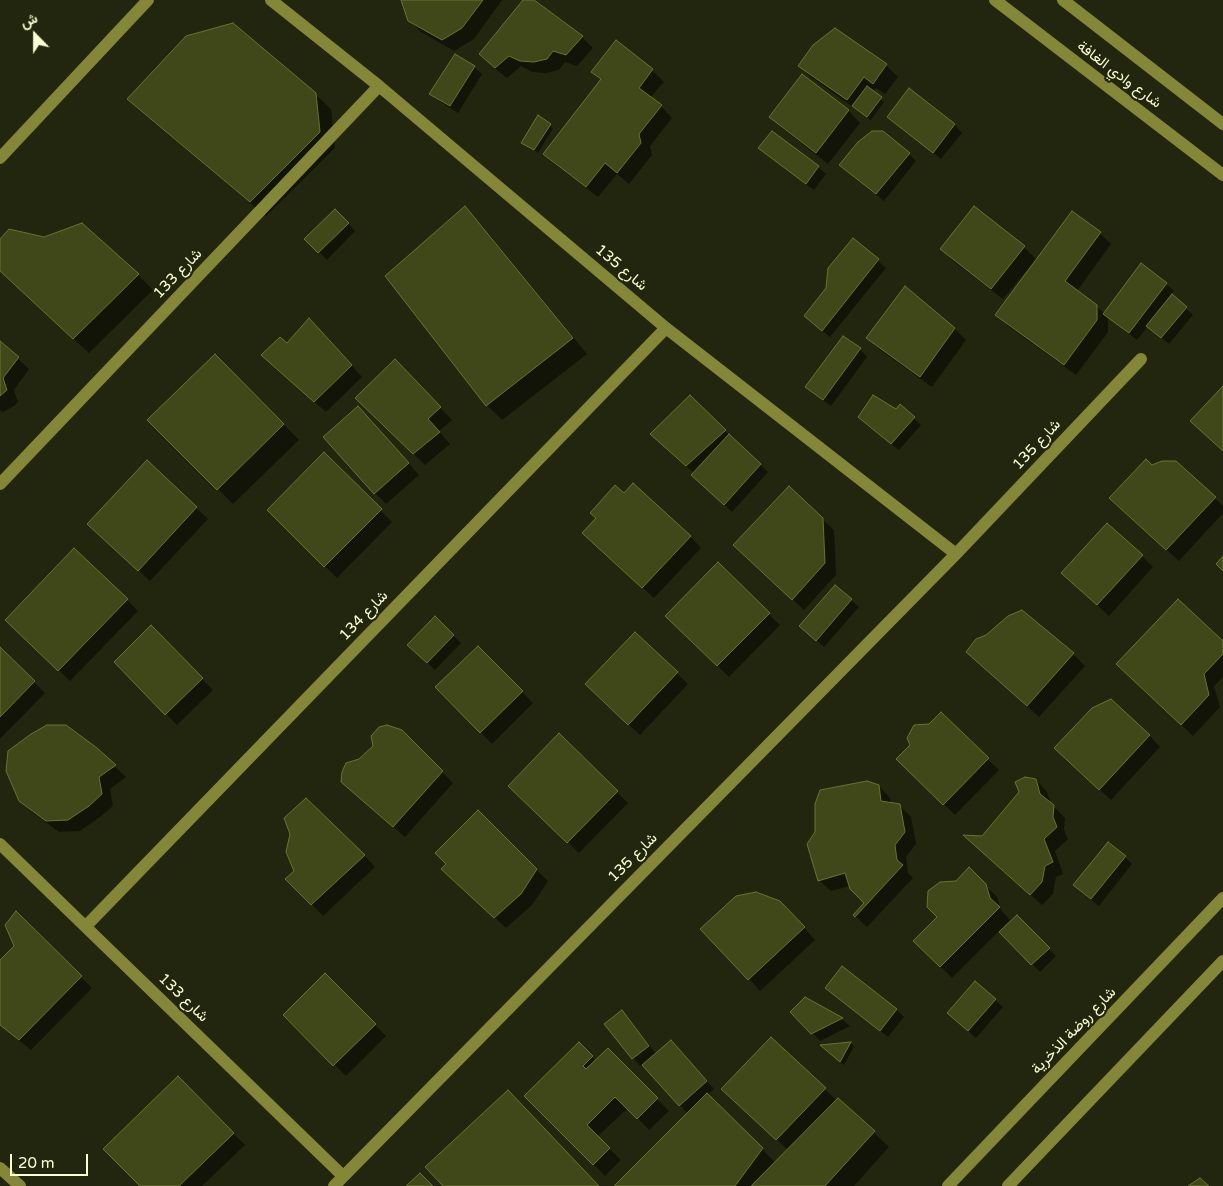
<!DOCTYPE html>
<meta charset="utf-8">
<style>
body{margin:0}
#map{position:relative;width:1223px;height:1186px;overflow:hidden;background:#23260e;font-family:"Varela Round",Vazirmatn,sans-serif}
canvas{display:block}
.north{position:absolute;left:10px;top:10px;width:50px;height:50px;-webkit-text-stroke:4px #23260e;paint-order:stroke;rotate:338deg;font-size:14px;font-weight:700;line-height:20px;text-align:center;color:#fbffd4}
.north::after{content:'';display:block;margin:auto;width:18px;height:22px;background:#fbffd4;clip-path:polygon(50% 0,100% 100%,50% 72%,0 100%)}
.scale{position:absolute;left:10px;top:1154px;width:78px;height:22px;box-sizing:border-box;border:2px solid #fbffd4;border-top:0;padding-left:6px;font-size:15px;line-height:18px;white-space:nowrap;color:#fbffd4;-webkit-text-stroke:4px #23260e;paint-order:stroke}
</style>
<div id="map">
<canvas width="1223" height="1186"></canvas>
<div class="north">ش</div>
<div class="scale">20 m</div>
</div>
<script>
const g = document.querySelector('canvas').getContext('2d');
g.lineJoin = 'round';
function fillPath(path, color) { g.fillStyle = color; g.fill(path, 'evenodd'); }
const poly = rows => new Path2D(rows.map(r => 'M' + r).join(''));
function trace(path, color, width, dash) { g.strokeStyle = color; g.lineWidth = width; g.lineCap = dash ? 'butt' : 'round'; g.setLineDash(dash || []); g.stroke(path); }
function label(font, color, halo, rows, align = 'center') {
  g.font = font + ' "Varela Round",Vazirmatn,sans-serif'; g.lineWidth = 4.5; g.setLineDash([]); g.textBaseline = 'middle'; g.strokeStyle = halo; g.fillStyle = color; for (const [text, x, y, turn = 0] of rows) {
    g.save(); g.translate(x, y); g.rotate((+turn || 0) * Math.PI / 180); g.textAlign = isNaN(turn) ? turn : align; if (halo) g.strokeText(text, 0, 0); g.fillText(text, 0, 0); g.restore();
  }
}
fillPath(poly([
 [403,0,502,0,474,39,454,51,421,32,409,20],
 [525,0,532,0,582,37,593,48,577,66,565,62,559,70,546,73,532,72,521,66,507,78,492,66,480,54],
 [835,30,886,65,898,77,885,94,876,88,872,92,884,102,871,120,811,77,800,66],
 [616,42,652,70,664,82,650,98,661,106,672,118,650,146,652,155,629,184,617,174,598,197,556,165,544,154,602,80,593,72],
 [474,67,482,74,458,113,439,101,431,93],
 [802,76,849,111,860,123,828,164,782,128,771,117],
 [909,90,955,125,962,133,941,159,896,124],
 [315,94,331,109,335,148,266,216,144,114,129,99],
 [550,125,553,128,538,153,523,142],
 [760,148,818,167,826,174,814,190,767,155],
 [909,154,916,161,884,201,848,172],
 [464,208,480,223,587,354,502,420,487,405],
 [974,208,1024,247,1037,260,1100,233,1111,244,1077,291,1096,306,1105,314,1142,265,1166,284,1174,291,1171,295,1193,315,1169,344,1148,326,1137,340,1108,317,1108,332,1076,375,1008,326,997,314,1034,265,1032,264,1003,299,953,261,942,249],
 [335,210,355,231,327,260,306,239],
 [81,225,138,275,153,290,89,353,0,271,0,240,44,239],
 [853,240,886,268,830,337,813,323],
 [954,328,966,340,932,387,879,349,867,338],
 [321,331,362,377,326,412,275,367,287,345],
 [0,342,29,369,14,390,18,402,14,406,3,412,0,410],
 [860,349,867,357,831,406,814,394,807,387],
 [215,355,299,440,233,504,149,420],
 [406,372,452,420,439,431,450,444,425,465,357,398],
 [914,418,921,425,899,450,867,424],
 [370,419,419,475,386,504,375,493],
 [725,431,768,472,732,512,700,482,694,473,659,441],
 [324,454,392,522,337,578,268,510],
 [147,462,208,519,150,581,100,535],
 [1152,466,1215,498,1223,506,1223,513,1179,561,1122,509],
 [624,495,690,536,701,548,654,598,595,544,597,519],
 [822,519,834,530,836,575,804,610,746,556],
 [1142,556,1153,567,1109,616,1074,584],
 [718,564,780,625,729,677,667,616],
 [836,587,859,607,824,647,809,633],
 [127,600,138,611,70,681,18,631],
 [1022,612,1073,654,1085,666,1039,717,979,663,986,636],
 [435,618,461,643,435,670,409,645],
 [151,627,213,690,177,725,115,662],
 [635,633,688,684,640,735,598,696],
 [1223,643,1223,677,1214,686,1220,707,1193,736,1129,675],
 [478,647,533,703,492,744,437,687],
 [0,649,45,693,0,739],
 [941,714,999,770,955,815,898,759],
 [401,731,453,783,405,837,354,793,360,760,374,746],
 [560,735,628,803,579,853,510,786],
 [1149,735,1160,747,1111,800,1067,760],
 [96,749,126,777,110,789,113,806,100,817,80,831,59,832,32,812,20,800],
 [1036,780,1047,792,1051,804,1065,818,1064,830,1068,839,1055,851,1063,874,1056,877,1053,894,1042,905,976,846],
 [879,786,890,798,891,804,899,805,911,817,916,844,906,857,908,873,913,878,867,927,854,915,865,903,850,886,831,891,819,880],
 [478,812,548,881,532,905,506,928,454,880,447,864],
 [364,855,375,867,323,916,287,879],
 [1125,857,1132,864,1099,906,1082,892],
 [969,869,997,897,1001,910,1010,920,952,978,915,941,939,917],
 [16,913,92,988,31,1050,0,1025,0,962,15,947],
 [792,914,815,940,760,991,749,979],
 [1017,917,1056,956,1040,972,1001,932],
 [843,968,897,1010,904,1017,888,1037,834,995,826,988],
 [325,975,386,1036,346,1076,284,1015],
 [805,999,843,1020,850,1026,820,1041,792,1012],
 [995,1000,1003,1007,976,1038,956,1020],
 [622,1012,629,1019,656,1054,678,1049,714,1089,707,1095,776,1163,788,1150,735,1100,771,1038,837,1101,838,1099,889,1147,854,1186,616,1186,688,1114,643,1064,640,1066,633,1058],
 [851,1043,854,1046,844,1065,823,1046],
 [579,1044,596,1061,608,1050,669,1111,649,1130,628,1108,597,1137,621,1160,605,1176,526,1096],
 [178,1078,245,1145,202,1186,142,1186]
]), '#0007');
const building = poly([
 [401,0,483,0,462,28,442,40,408,21,401,0],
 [523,0,534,0,583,36,566,55,553,51,547,59,534,62,520,61,509,56,495,68,479,54,523,0],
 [233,23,316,93,320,132,250,202,127,99,186,36,233,23],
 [835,28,887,64,873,84,864,77,847,100,798,66,813,45,835,28],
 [616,40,653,69,639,88,662,105,639,134,641,143,617,173,605,163,586,187,543,154,601,79,591,72,616,40],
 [455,54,475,66,450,106,429,94,455,54],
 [802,74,849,110,816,153,769,117,802,74],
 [867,86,882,97,867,117,852,106,867,86],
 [909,88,955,124,933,153,887,117,909,88],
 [538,115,551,124,534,150,521,143,538,115],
 [772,131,819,166,806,184,758,148,772,131],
 [872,131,883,131,910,153,876,194,839,165,858,142,872,131],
 [465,206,573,338,486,406,385,276,465,206],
 [974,206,1025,246,991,289,940,249,974,206],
 [335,209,349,223,318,253,304,239,335,209],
 [1072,211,1101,232,1065,281,1097,305,1097,320,1064,365,995,315,1072,211],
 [82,223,139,274,73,339,0,271,0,239,9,229,44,237,82,223],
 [853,238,879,259,822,331,804,316,826,288,828,268,853,238],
 [1141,263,1167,283,1129,333,1103,314,1141,263],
 [905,286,955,328,920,377,866,338,905,286],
 [1172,294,1187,307,1161,338,1146,326,1172,294],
 [309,318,352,365,314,402,261,355,280,337,287,343,309,318],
 [843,336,861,348,823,400,805,387,843,336],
 [0,341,19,357,3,378,7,390,0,396,0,341],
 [215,354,284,424,217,490,147,420,215,354],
 [395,359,441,407,428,419,440,432,413,454,355,398,395,359],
 [1223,386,1223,451,1190,421,1223,386],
 [690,395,726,430,686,466,650,434,690,395],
 [873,395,896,409,900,404,915,417,891,444,858,417,873,395],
 [358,406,409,463,374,494,323,437,358,406],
 [729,434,761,464,724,505,691,475,729,434],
 [324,452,382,509,324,567,267,510,324,452],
 [1146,459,1152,465,1162,461,1176,461,1216,497,1166,550,1109,498,1146,459],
 [147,460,197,507,138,571,87,524,147,460],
 [633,483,691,536,642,588,582,533,596,518,590,513,615,485,624,493,633,483],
 [789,486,823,518,825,563,792,600,733,545,789,486],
 [1107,523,1143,555,1097,605,1061,573,1107,523],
 [74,548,128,599,58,671,5,620,74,548],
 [1223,556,1223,571,1216,564,1223,556],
 [718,562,770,613,717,666,665,616,718,562],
 [835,585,852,599,816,641,799,626,835,585],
 [1178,599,1223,641,1223,654,1204,674,1209,695,1181,725,1116,664,1178,599],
 [1022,610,1074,653,1027,706,966,652,976,639,986,635,1008,616,1022,610],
 [435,616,454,635,427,663,407,645,435,616],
 [151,625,203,678,165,715,114,662,151,625],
 [635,632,678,672,628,725,585,684,635,632],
 [478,646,523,691,480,733,435,687,478,646],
 [0,647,35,681,0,717,0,647],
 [1111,699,1150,735,1099,790,1054,748,1092,708,1111,699],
 [941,712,989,758,943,805,896,759,910,745,907,738,914,725,929,724,941,712],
 [47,725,66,725,97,748,116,765,99,777,102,794,89,806,68,820,46,821,19,801,6,771,8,751,31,734,47,725],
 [387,725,402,730,443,771,393,827,341,782,342,772,346,763,359,759,373,746,371,736,379,727,387,725],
 [559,733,618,791,567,843,508,786,559,733],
 [1025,777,1036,779,1040,794,1054,805,1053,817,1057,827,1044,839,1053,862,1045,866,1042,882,1030,895,963,835,982,836,1019,792,1015,782,1025,777],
 [867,781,879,785,881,801,900,804,905,832,895,845,897,860,903,865,855,917,853,915,864,903,850,889,845,873,818,881,807,844,815,832,815,804,820,790,867,781],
 [306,798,365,855,311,905,285,879,294,871,286,852,290,834,284,818,306,798],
 [478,810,537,869,521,894,494,918,441,869,446,864,435,853,478,810],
 [1108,842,1126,856,1091,899,1073,885,1108,842],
 [969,867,986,884,990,898,1000,907,940,967,913,941,937,917,927,907,928,891,940,882,956,881,969,867],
 [756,892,780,901,805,927,748,980,700,929,736,896,756,892],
 [16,911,82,976,19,1040,0,1025,0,960,14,946,5,925,16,911],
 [1017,915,1050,948,1031,965,999,932,1017,915],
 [842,966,897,1009,880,1031,825,988,842,966],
 [325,973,376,1024,333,1066,283,1015,325,973],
 [975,981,996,999,968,1031,947,1013,975,981],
 [805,997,843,1018,811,1034,790,1012,805,997],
 [622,1010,649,1046,632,1059,604,1024,622,1010],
 [771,1037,826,1088,776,1140,721,1089,771,1037],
 [671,1040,707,1081,679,1106,642,1065,671,1040],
 [579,1042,593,1056,583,1066,586,1069,608,1048,658,1098,637,1119,615,1097,587,1125,610,1148,593,1165,524,1096,579,1042],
 [851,1042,840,1062,820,1045,851,1042],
 [178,1076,234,1133,179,1186,140,1186,103,1149,178,1076],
 [508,1090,599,1186,443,1186,425,1167,508,1090],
 [707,1093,763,1148,735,1186,614,1186,707,1093],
 [838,1098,875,1131,825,1186,751,1186,838,1098],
 [420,1173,433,1186,406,1186,420,1173],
 [1200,1178,1209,1186,1188,1186,1200,1178]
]);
fillPath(building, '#40481a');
trace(building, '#68742b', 1);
trace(poly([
 [271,0,379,86,666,328,956,554],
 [995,0,1223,175],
 [1063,0,1223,124],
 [0,158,148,0],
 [0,484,379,86],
 [0,844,343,1176],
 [86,926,666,328],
 [0,1168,20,1186],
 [334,1186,956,554,1141,359],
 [948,1186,1223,898],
 [1008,1186,1223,961]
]), '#858738', 12);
label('15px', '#fbffd4', '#23260e', [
 ["شارع وادي الغافة",1119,75,37],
 ["شارع 135",621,268,40],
 ["شارع 133",178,274,-46],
 ["شارع 135",1037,445,-47],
 ["شارع 134",364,616,-46],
 ["شارع 135",633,858,-45],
 ["شارع 133",183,998,44],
 ["شارع روضة الذخرية",1074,1031,-46]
]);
</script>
